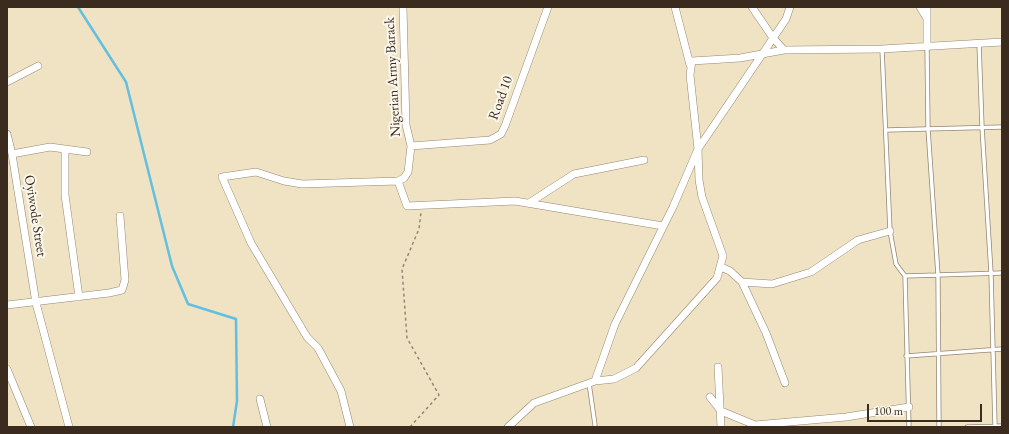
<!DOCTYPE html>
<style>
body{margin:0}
#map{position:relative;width:1009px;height:434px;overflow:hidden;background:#efe3c4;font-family:"EB Garamond",serif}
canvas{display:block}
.frame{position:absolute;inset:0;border:8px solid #3b2a1e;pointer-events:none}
.scale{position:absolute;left:867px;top:404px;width:115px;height:18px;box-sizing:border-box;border:2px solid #3b2a1e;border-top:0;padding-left:5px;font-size:12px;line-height:14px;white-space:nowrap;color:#3b2a1e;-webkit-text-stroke:3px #fbf7ec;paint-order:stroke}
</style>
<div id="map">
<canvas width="1009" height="434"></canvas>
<div class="frame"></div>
<div class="scale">100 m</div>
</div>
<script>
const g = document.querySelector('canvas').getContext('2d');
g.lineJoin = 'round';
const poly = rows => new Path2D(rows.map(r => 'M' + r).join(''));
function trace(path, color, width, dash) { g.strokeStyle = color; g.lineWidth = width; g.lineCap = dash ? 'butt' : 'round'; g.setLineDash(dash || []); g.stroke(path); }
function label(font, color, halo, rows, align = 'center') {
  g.font = font + ' "EB Garamond",serif'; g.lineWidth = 4; g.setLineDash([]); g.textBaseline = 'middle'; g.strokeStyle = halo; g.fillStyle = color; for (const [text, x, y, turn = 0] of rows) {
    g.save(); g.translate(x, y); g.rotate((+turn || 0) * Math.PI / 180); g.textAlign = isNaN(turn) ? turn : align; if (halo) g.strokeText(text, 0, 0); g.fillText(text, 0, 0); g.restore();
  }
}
trace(poly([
 [78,7,126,82,172,266,188,304,236,319,237,401,233,427]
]), '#62bfe0', 2.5);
const lane = poly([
 [979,43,982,127,991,273,995,427],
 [927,46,928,129,938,275,939,427],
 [882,49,890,231,896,264,905,276,909,427],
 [887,130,1002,127],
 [905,276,1002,273],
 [906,356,1002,349],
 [589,383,595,425],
 [967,427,1002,426]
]);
const street = poly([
 [675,7,690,65],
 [752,7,773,38,784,50],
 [920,7,926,17],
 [927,7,927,45],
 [7,82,38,66],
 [7,134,12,154,36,303,69,427],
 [411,146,490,140,501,134,505,126,548,7],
 [65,149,65,195,79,297],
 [12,154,50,147,87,152],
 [398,181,407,206,515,201,663,226],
 [529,203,574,174,644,160],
 [721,267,730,271,742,282,766,333,785,383],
 [742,282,772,284,811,272,858,240,890,231],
 [7,305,109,293,122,290,125,280,120,216],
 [718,367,721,427],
 [7,369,31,427],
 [595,381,615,324,673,207,698,149,786,19,790,7],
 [710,397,721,411,755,425,846,417,909,407],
 [260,399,267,427],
 [350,427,341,391,318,348,307,337,251,243,222,177,256,172,284,181,302,184,398,181,404,178,408,172,411,146,406,125,403,7],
 [508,427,534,403,595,381,614,379,636,368,717,278,723,256,702,197,699,180,698,149,690,75,692,61,740,58,784,50,882,49,1002,42]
]);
trace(lane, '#958671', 5);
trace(street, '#958671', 8);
trace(poly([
 [410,427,439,395,407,338,402,269,419,229,421,212]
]), '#958671', 1.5, [3, 3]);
trace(lane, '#fff', 3.5);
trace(street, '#fff', 7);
label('14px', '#3b2a1e', '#fbf7ec', [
 ["Nigerian Army Barack",393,77,-93],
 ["Road 10",501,98,-70],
 ["Oyiwode Street",35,216,81]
]);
</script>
